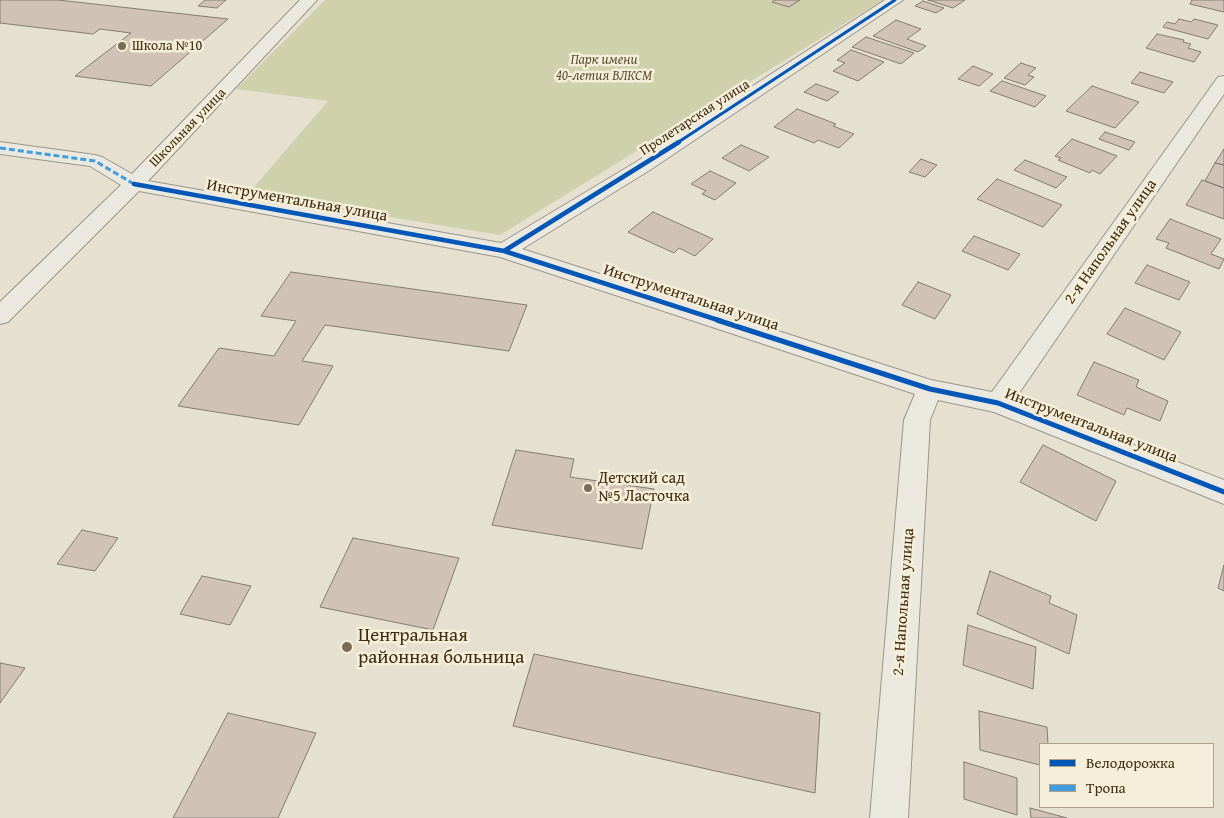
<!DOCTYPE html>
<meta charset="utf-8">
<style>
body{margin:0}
#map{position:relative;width:1224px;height:818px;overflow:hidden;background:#e5e0cf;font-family:"Gentium Book Plus",serif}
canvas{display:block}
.legend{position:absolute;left:1039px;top:743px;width:175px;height:65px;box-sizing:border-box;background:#f5efd9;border:1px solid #ada18a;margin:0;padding:6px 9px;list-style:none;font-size:15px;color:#402c13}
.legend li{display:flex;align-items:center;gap:10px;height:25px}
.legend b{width:25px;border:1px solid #ada18a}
</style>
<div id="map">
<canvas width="1224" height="818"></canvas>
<ul class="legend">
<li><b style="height:6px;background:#0057b8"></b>Велодорожка</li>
<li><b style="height:6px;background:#3f9cde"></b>Тропа</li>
</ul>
</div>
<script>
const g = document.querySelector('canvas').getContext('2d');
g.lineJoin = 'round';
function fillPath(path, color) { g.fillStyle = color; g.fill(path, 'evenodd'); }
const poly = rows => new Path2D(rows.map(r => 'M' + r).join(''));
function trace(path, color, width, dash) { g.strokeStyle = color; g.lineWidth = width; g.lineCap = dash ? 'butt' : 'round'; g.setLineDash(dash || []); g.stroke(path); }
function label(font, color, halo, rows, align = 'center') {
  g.font = font + ' "Gentium Book Plus",serif'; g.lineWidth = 5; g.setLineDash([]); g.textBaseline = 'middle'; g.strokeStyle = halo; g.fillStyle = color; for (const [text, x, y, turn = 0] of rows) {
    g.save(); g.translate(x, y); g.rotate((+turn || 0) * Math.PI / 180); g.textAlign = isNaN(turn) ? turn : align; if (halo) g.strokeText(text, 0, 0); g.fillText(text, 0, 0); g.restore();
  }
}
fillPath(poly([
 [325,0,883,0,500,235,248,194,328,101,236,89]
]), '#cfd1ad');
const building = poly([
 [0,0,58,0,228,19,151,86,75,76,131,33,100,29,93,34,0,23,0,0],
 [205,0,226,0,217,8,198,6,205,0],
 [775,0,800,0,789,7,772,2,775,0],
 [928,0,965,0,953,8,928,0],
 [1192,0,1224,0,1224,12,1190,4,1192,0],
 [923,1,944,8,936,13,915,6,923,1],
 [1179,19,1191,22,1194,19,1218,25,1208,39,1163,27,1167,22,1175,24,1179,19],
 [896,20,921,29,907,39,926,46,918,52,873,36,896,20],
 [1157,34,1184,40,1183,42,1191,44,1188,48,1201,52,1194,62,1146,48,1157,34],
 [866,37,914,53,901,64,852,47,866,37],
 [851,50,884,62,858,81,833,71,845,63,837,60,851,50],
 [1021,63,1036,68,1028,75,1034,77,1025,85,1004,78,1021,63],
 [973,66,993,74,979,86,958,79,973,66],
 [1140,72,1173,82,1164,93,1131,83,1140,72],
 [1002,81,1046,96,1035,107,990,91,1002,81],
 [816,84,839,92,827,101,804,92,816,84],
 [1092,86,1139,102,1115,128,1066,111,1092,86],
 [797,109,836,124,833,126,854,134,839,148,818,140,814,143,774,127,797,109],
 [1105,132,1135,142,1129,150,1099,139,1105,132],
 [1072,139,1117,156,1100,174,1092,170,1090,173,1058,160,1061,158,1055,156,1072,139],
 [741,145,769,157,749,171,722,158,741,145],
 [1224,149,1224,165,1215,163,1224,149],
 [921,159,937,165,925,177,909,172,921,159],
 [1025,160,1067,177,1056,188,1014,170,1025,160],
 [1215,163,1224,165,1224,188,1205,181,1215,163],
 [710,171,736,183,715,200,702,194,706,191,691,184,710,171],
 [997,179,1062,205,1043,227,977,199,997,179],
 [1202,180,1224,188,1224,219,1186,205,1202,180],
 [653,212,713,239,695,256,679,248,674,253,628,232,653,212],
 [1170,219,1221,239,1211,254,1224,259,1219,269,1166,248,1169,243,1156,239,1170,219],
 [974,236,1020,254,1008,270,962,251,974,236],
 [1147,265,1190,282,1179,300,1135,283,1147,265],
 [291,272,527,305,509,351,325,325,302,361,333,366,299,425,178,406,219,348,274,356,296,321,261,316,291,272],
 [918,282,951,295,935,319,902,305,918,282],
 [1125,308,1181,332,1164,360,1107,334,1125,308],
 [1094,362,1139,380,1136,387,1168,401,1160,421,1127,408,1124,415,1077,395,1094,362],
 [1043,445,1116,481,1096,521,1020,482,1043,445],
 [516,450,574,459,570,477,654,489,642,549,492,525,516,450],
 [82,530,118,538,95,571,57,564,82,530],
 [353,538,459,558,433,630,320,607,353,538],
 [1224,565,1224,591,1218,588,1224,565],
 [990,571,1051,596,1049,603,1077,615,1069,654,977,614,990,571],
 [202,576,251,586,230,625,180,614,202,576],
 [968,625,1036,647,1033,689,963,665,968,625],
 [534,654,820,713,815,793,513,726,534,654],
 [0,663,25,668,0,703,0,663],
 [979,711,1047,727,1048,744,1040,744,1040,765,980,750,979,711],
 [228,713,316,733,278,818,173,818,228,713],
 [964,762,1017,778,1017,815,964,799,964,762],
 [1030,808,1067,818,1031,818,1030,808]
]);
fillPath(building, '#d1c2b6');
trace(building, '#827c70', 1);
const street = poly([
 [300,0,317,0,148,181,501,243,636,162,885,0,903,0,650,170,522,249,931,380,992,392,1218,77,1224,76,1224,94,1015,399,1224,480,1224,504,994,412,938,400,930,420,908,818,870,818,904,420,915,394,500,257,139,191,8,322,0,324,0,302,121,185,90,166,0,154,0,142,95,155,102,157,132,174,300,0]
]);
trace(street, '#9b9588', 2);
fillPath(street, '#ebe8df');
trace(poly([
 [0,148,95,161,134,184]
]), '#3f9cde', 3, [6, 3]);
trace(poly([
 [677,143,895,0]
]), '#0057b8', 3);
trace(poly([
 [134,184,504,251,721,321],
 [504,251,679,142]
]), '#0057b8', 4.5);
trace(poly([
 [717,320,930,389,998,403,1224,492]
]), '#0057b8', 5);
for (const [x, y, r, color] of [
 [122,46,5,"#7a6b55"],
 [588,488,5,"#7a6b55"],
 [347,647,6,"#7a6b55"]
]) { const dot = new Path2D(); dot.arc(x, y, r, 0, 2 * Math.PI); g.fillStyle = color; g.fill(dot); trace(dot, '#f5efd9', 2); }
label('14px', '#402c13', '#f5efd9', [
 ["Школа №10",132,46]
], 'left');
label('italic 14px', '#5f5233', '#f5efd9', [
 ["Парк имени",604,60],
 ["40-летия ВЛКСМ",604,76]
]);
label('14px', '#402c13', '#f5efd9', [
 ["Пролетарская улица",695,118,-33],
 ["Школьная улица",188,128,-46]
]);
label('16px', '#402c13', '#f5efd9', [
 ["Инструментальная улица",297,201,10],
 ["2-я Напольная улица",1111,242,-55],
 ["Инструментальная улица",691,298,18],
 ["Инструментальная улица",1091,426,21],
 ["2-я Напольная улица",904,602,-86]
]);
label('16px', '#402c13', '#f5efd9', [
 ["Детский сад",598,479],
 ["№5 Ласточка",598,497]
], 'left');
label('19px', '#402c13', '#f5efd9', [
 ["Центральная",358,636],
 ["районная больница",358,658]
], 'left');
</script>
